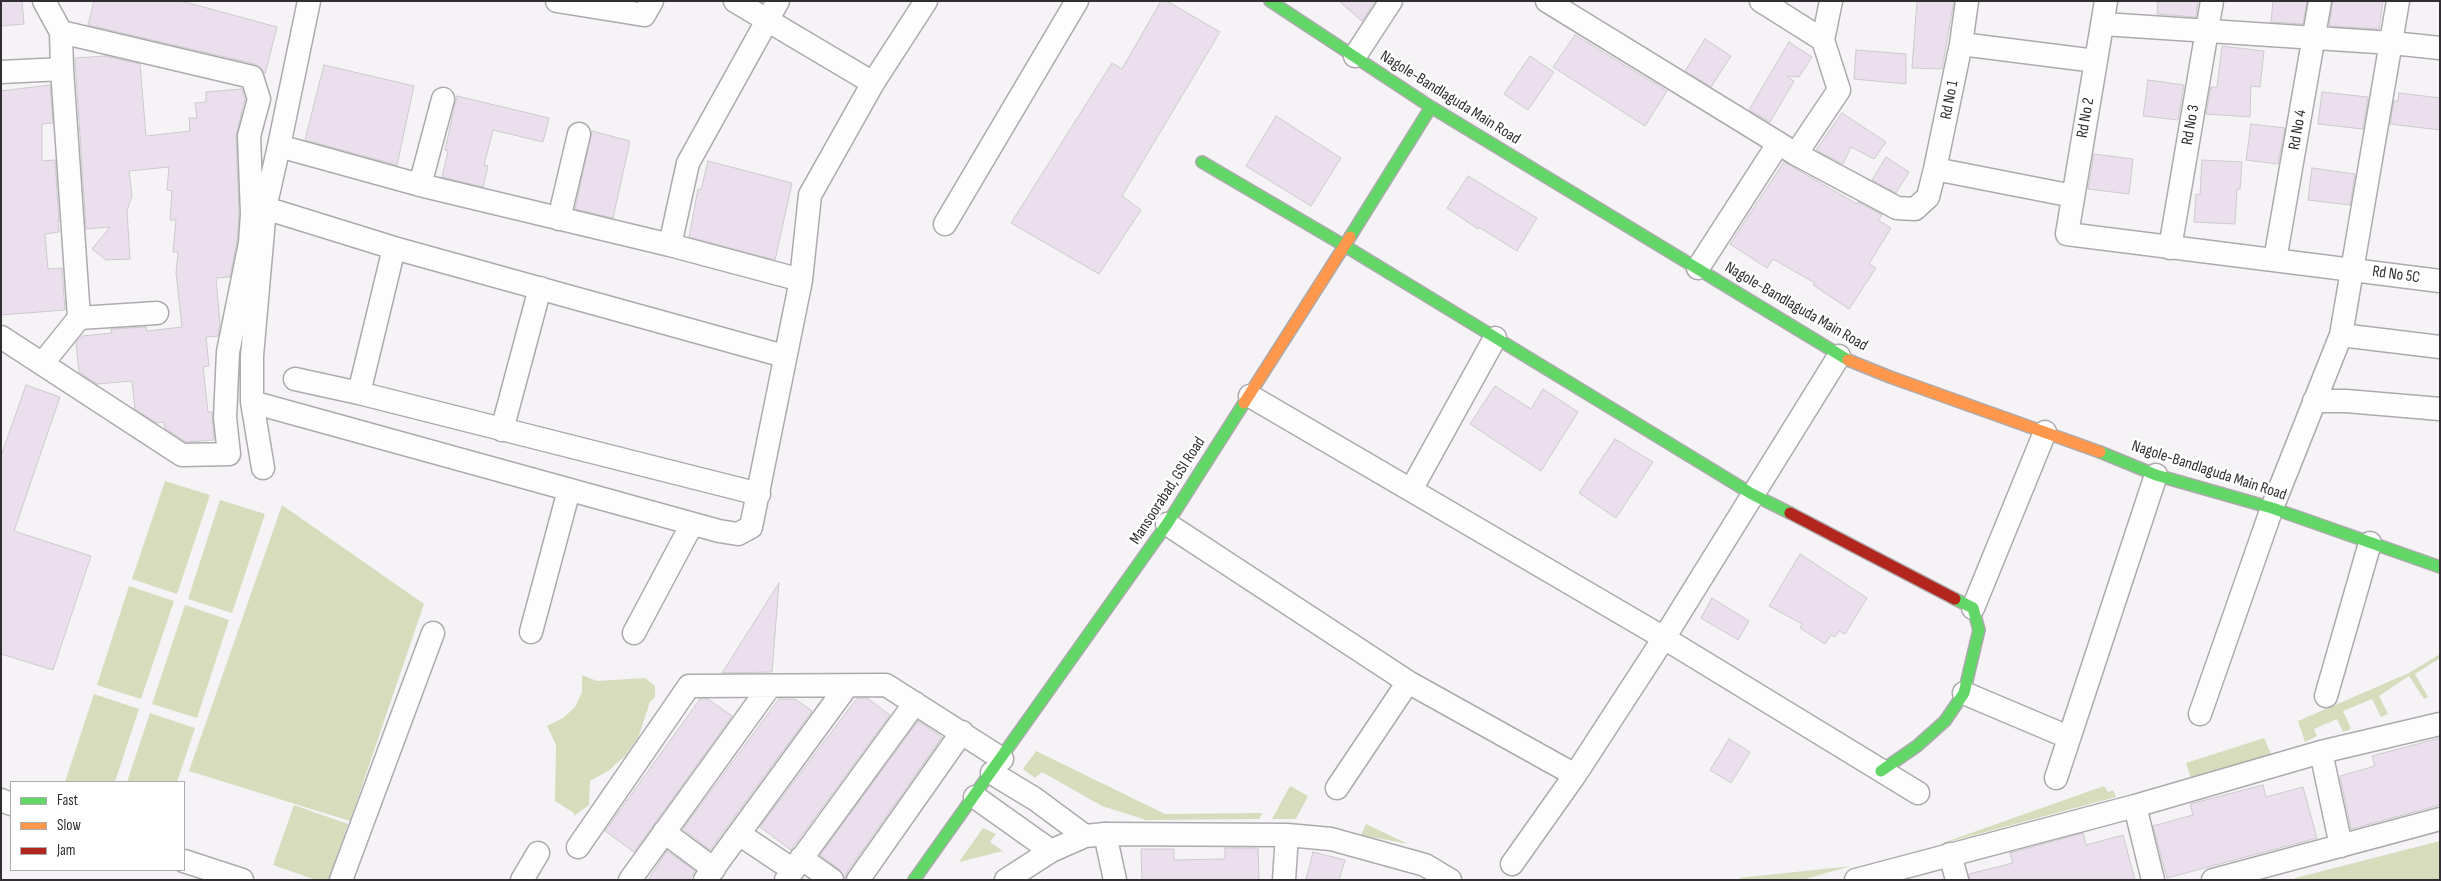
<!DOCTYPE html>
<style>
body{margin:0}
#map{position:relative;width:2441px;height:881px;overflow:hidden;background:#f6f3f7;font-family:"Sofia Sans Condensed",sans-serif}
canvas{display:block}
.frame{position:absolute;inset:0;border:2px solid #302e31;pointer-events:none}
.legend{position:absolute;left:10px;top:781px;width:175px;height:90px;box-sizing:border-box;background:#fff;border:1px solid #acabad;margin:0;padding:6px 9px;list-style:none;font-size:15px;color:#302e31}
.legend li{display:flex;align-items:center;gap:10px;height:25px}
.legend b{width:25px;border:1px solid #acabad}
</style>
<div id="map">
<canvas width="2441" height="881"></canvas>
<div class="frame"></div>
<ul class="legend">
<li><b style="height:6px;background:#63d668"></b>Fast</li>
<li><b style="height:6px;background:#ff974d"></b>Slow</li>
<li><b style="height:6px;background:#b3261e"></b>Jam</li>
</ul>
</div>
<script>
const g = document.querySelector('canvas').getContext('2d');
g.lineJoin = 'round';
function fillPath(path, color) { g.fillStyle = color; g.fill(path, 'evenodd'); }
const poly = rows => new Path2D(rows.map(r => 'M' + r).join(''));
function trace(path, color, width, dash) { g.strokeStyle = color; g.lineWidth = width; g.lineCap = dash ? 'butt' : 'round'; g.setLineDash(dash || []); g.stroke(path); }
function label(font, color, halo, rows, align = 'center') {
  g.font = font + ' "Sofia Sans Condensed",sans-serif'; g.lineWidth = 5; g.setLineDash([]); g.textBaseline = 'middle'; g.strokeStyle = halo; g.fillStyle = color; for (const [text, x, y, turn = 0] of rows) {
    g.save(); g.translate(x, y); g.rotate((+turn || 0) * Math.PI / 180); g.textAlign = isNaN(turn) ? turn : align; if (halo) g.strokeText(text, 0, 0); g.fillText(text, 0, 0); g.restore();
  }
}
fillPath(poly([
 [165,481,210,495,177,594,132,579],
 [220,500,265,514,232,613,188,599],
 [282,505,424,604,350,821,189,771],
 [129,586,174,601,141,699,97,685],
 [185,605,229,620,197,718,152,704],
 [2440,654,2440,658,2415,674,2428,697,2424,699,2409,676,2379,696,2388,714,2381,717,2372,699,2343,711,2351,729,2343,732,2337,719,2314,729,2317,736,2305,742,2298,721,2409,673],
 [582,675,597,681,645,678,655,686,655,697,650,702,638,738,625,756,608,771,590,781,589,805,574,816,574,813,555,801,556,745,547,726,563,718,575,707,582,692],
 [94,694,139,709,115,782,65,782],
 [150,713,195,728,177,782,127,782],
 [2264,738,2272,756,2191,778,2186,763],
 [1036,751,1165,814,1263,813,1259,819,1146,820,1102,806,1042,772,1035,778,1023,769],
 [1290,786,1308,796,1296,819,1272,819],
 [2104,786,2108,792,2113,790,2116,797,1937,845],
 [294,805,348,824,329,880,316,880,273,865],
 [1366,824,1408,844,1361,835],
 [983,828,996,834,990,842,1003,851,959,862],
 [2440,841,2440,880,2295,880,2295,878],
 [1851,866,1802,880,1739,880,1739,878]
]), '#d7dcbd');
const building = poly([
 [1,1,22,1,24,24,1,26,1,1],
 [94,1,181,1,277,27,265,74,261,68,255,64,88,25,94,1],
 [1161,1,1167,1,1220,32,1122,196,1141,210,1099,274,1011,223,1112,63,1122,69,1161,1],
 [1339,1,1375,1,1362,21,1339,1],
 [1917,1,1954,1,1942,69,1912,68,1917,1],
 [2158,1,2198,1,2196,17,2157,14,2158,1],
 [2273,1,2307,1,2303,24,2271,22,2273,1],
 [2333,1,2383,1,2379,29,2329,26,2333,1],
 [1575,35,1667,91,1645,126,1553,67,1575,35],
 [1705,39,1731,56,1711,87,1685,71,1705,39],
 [1789,42,1812,57,1799,77,1787,76,1794,81,1770,122,1749,110,1789,42],
 [2222,46,2264,51,2260,87,2251,86,2250,117,2206,114,2211,87,2217,87,2222,46],
 [1856,50,1906,54,1906,84,1854,79,1856,50],
 [105,56,140,64,146,136,190,131,189,118,197,118,195,103,206,102,206,92,242,89,245,99,236,136,239,214,237,241,230,277,216,278,220,323,218,336,206,337,209,366,203,367,208,412,212,412,214,440,186,442,165,428,164,422,156,423,135,409,132,381,97,384,79,372,76,343,82,336,112,333,111,329,146,327,147,331,182,327,176,273,178,252,173,252,176,220,170,220,172,191,167,190,169,167,129,171,132,196,127,211,130,259,106,260,92,249,110,227,86,229,75,58,105,56],
 [1530,56,1554,72,1528,110,1504,94,1530,56],
 [324,65,414,86,397,165,305,140,324,65],
 [2148,80,2184,85,2178,120,2143,116,2148,80],
 [50,85,53,123,42,124,42,161,55,160,59,222,58,220,59,232,45,234,48,269,62,268,65,310,1,315,1,91,50,85],
 [2322,92,2368,97,2363,129,2318,124,2322,92],
 [2399,93,2440,98,2440,130,2390,124,2394,101,2398,101,2399,93],
 [457,96,549,118,543,142,493,130,484,165,488,166,483,187,442,177,448,151,445,150,457,96],
 [1842,113,1886,142,1874,159,1851,147,1843,164,1816,150,1842,113],
 [1276,116,1341,158,1311,206,1246,166,1276,116],
 [2251,124,2285,128,2278,164,2246,160,2251,124],
 [592,131,630,141,613,218,575,209,592,131],
 [2094,154,2133,159,2129,194,2088,189,2094,154],
 [1886,157,1909,172,1896,193,1872,180,1886,157],
 [2202,160,2242,162,2240,189,2237,189,2235,224,2194,222,2196,194,2200,195,2202,160],
 [708,161,792,183,775,260,689,237,698,189,701,190,708,161],
 [1784,162,1857,204,1858,202,1882,215,1878,220,1891,228,1869,264,1876,268,1849,309,1813,285,1815,283,1773,259,1767,268,1730,244,1784,162],
 [2312,168,2355,174,2350,205,2308,200,2312,168],
 [1468,176,1537,218,1517,251,1479,227,1478,229,1447,208,1468,176],
 [26,385,60,397,14,531,91,556,53,670,1,654,1,456,26,385],
 [1495,386,1531,409,1543,389,1578,412,1541,471,1470,424,1495,386],
 [1615,439,1653,462,1616,518,1579,493,1615,439],
 [1800,554,1867,598,1845,634,1839,631,1835,637,1831,635,1825,644,1800,628,1802,624,1769,606,1800,554],
 [779,583,772,672,722,673,779,583],
 [1712,598,1749,621,1738,640,1701,618,1712,598],
 [857,698,867,698,890,715,791,850,760,827,857,698],
 [700,699,708,699,732,716,634,852,605,831,700,699],
 [779,699,795,699,812,711,710,850,683,829,779,699],
 [918,721,942,737,847,872,845,879,840,870,820,855,918,721],
 [2440,738,2440,805,2351,829,2340,776,2375,766,2372,756,2440,738],
 [1729,739,1750,752,1731,783,1710,770,1729,739],
 [2263,785,2266,797,2303,787,2317,838,2167,878,2153,826,2193,815,2190,804,2263,785],
 [2083,833,2086,845,2123,835,2135,880,1970,880,1969,874,2013,863,2010,853,2083,833],
 [1225,848,1258,848,1259,880,1142,880,1141,849,1174,849,1174,860,1225,859,1225,848],
 [667,851,695,871,689,880,648,880,667,851],
 [1313,852,1345,860,1339,880,1306,880,1313,852]
]);
fillPath(building, '#ebdfed');
trace(building, '#cccacd', 1);
const street = poly([
 [309,1,279,146,420,185,670,245,801,280],
 [557,1,644,15,652,1],
 [735,1,873,83],
 [1547,1,1796,154,1897,208,1915,209,1928,197,1935,169,1961,44,1967,1],
 [1761,1,1823,40],
 [2106,1,2067,234,2440,281],
 [2103,24,2392,43,2440,48],
 [1961,44,2096,61],
 [1355,56,1391,1],
 [62,69,79,318],
 [1,72,62,69,61,32,44,1],
 [1796,154,1839,90,1823,40,1831,1],
 [1935,169,2073,196],
 [420,185,443,99],
 [265,208,394,248,784,356],
 [559,219,579,134],
 [945,224,1077,1],
 [670,245,688,163,778,1],
 [2170,248,2212,1],
 [2275,260,2320,1],
 [1698,268,1778,144],
 [2341,335,2440,347],
 [1,337,182,455,229,454,225,418,228,352,250,243,252,214,249,136,259,99,252,77,61,32],
 [42,364,79,318,157,313],
 [295,379,359,393,759,494],
 [359,393,394,248],
 [1250,396,1664,638,1918,793],
 [2314,401,2346,401,2440,409],
 [252,402,719,531,738,534,751,527,801,280,810,195,873,83,926,1],
 [502,430,540,288],
 [263,468,252,402,252,356,265,208,279,146],
 [1411,490,1495,338],
 [1167,524,1408,682,1575,775],
 [1973,608,2045,432],
 [531,632,569,490],
 [634,633,692,524],
 [1964,693,2068,737],
 [2326,696,2370,543],
 [2200,714,2272,508,2341,335,2398,1],
 [2321,752,2341,846],
 [992,773,1035,799,1085,836],
 [2056,778,2156,475],
 [1337,788,1408,682],
 [975,797,1051,851],
 [1,800,11,804],
 [2135,806,2153,880],
 [664,832,714,869],
 [739,834,793,870],
 [1105,834,1115,880],
 [578,847,689,686,886,685,1002,759],
 [1950,854,1957,880],
 [801,858,832,880],
 [184,861,242,880],
 [1512,864,1575,775,1664,638,1839,356],
 [341,880,433,633],
 [522,880,538,853],
 [630,880,770,686],
 [705,880,847,686],
 [786,880,915,703],
 [858,880,962,732],
 [1006,880,1051,851,1085,836,1105,834,1287,835,1331,839,1425,865,1450,880],
 [1284,880,1287,835],
 [1856,880,2135,806,2321,752,2440,724],
 [2213,880,2440,819]
]);
const fast = poly([
 [1270,1,1431,107,1848,360],
 [1202,162,1345,246,1752,494,1790,513],
 [1350,237,1431,107],
 [2100,452,2156,475,2272,508,2440,567],
 [1881,771,1917,746,1945,721,1964,693,1979,630,1973,608,1955,599],
 [914,880,1167,524,1244,403]
]);
const slow = poly([
 [1848,360,1890,377,2100,452],
 [1244,403,1350,237]
]);
const jam = poly([
 [1790,513,1955,599]
]);
trace(street, '#acaaad', 25);
trace(fast, '#acaaad', 14);
trace(slow, '#acaaad', 14);
trace(jam, '#acaaad', 14);
trace(street, '#fefdfe', 22);
trace(fast, '#63d668', 11);
trace(slow, '#ff974d', 11);
trace(jam, '#b3261e', 11);
label('16px', '#302e31', '#fff', [
 ["Nagole-Bandlaguda Main Road",1450,98,32],
 ["Rd No 1",1950,100,-79],
 ["Rd No 2",2086,118,-80],
 ["Rd No 3",2191,125,-80],
 ["Rd No 4",2298,130,-80],
 ["Rd No 5C",2396,275,8],
 ["Nagole-Bandlaguda Main Road",1796,307,30],
 ["Nagole-Bandlaguda Main Road",2209,471,18],
 ["Mansoorabad, GSI Road",1168,491,-57]
]);
</script>
